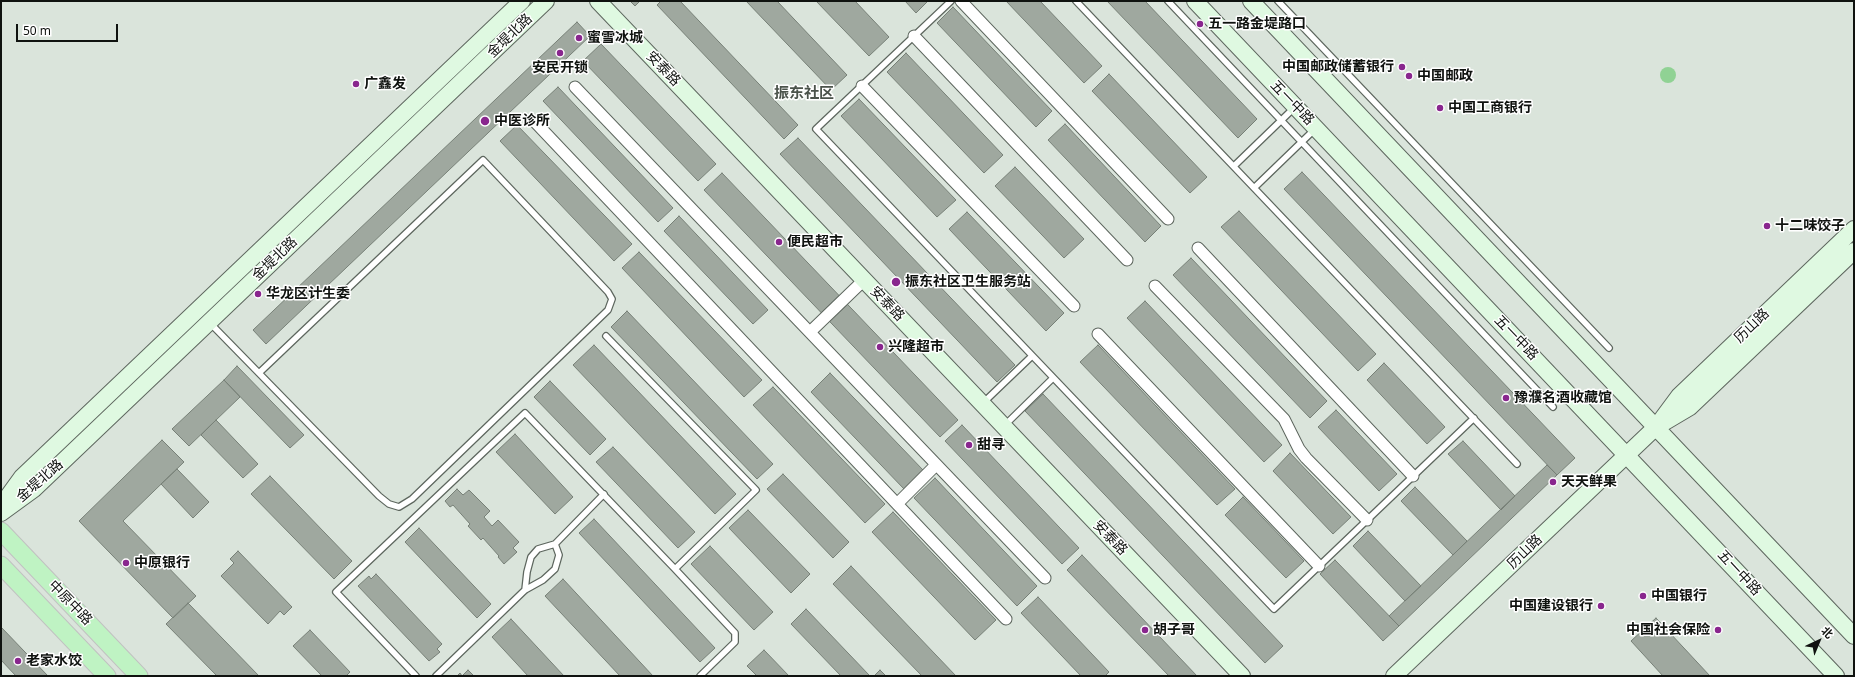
<!DOCTYPE html>
<meta charset="utf-8">
<style>
body{margin:0}
#map{position:relative;width:1855px;height:677px;overflow:hidden;background:#dae4db;font-family:"Noto Sans","Noto Sans SC",sans-serif}
canvas{display:block}
.frame{position:absolute;inset:0;border:2px solid #0f120f;pointer-events:none}
.north{position:absolute;left:1799px;top:621px;width:40px;height:40px;-webkit-text-stroke:3px #fff;paint-order:stroke;rotate:44deg;font-size:11px;font-weight:700;line-height:16px;text-align:center;color:#0f120f}
.north::after{content:'';display:block;margin:auto;width:14px;height:18px;background:#0f120f;clip-path:polygon(50% 0,100% 100%,50% 72%,0 100%)}
.scale{position:absolute;left:16px;top:24px;width:102px;height:18px;box-sizing:border-box;border:2px solid #0f120f;border-top:0;padding-left:5px;font-size:12px;line-height:14px;white-space:nowrap;color:#0f120f;-webkit-text-stroke:3px #fff;paint-order:stroke}
</style>
<div id="map">
<canvas width="1855" height="677"></canvas>
<div class="frame"></div>
<div class="north">北</div>
<div class="scale">50 m</div>
</div>
<script>
const g = document.querySelector('canvas').getContext('2d');
g.lineJoin = 'round';
function fillPath(path, color) { g.fillStyle = color; g.fill(path, 'evenodd'); }
const poly = rows => new Path2D(rows.map(r => 'M' + r).join(''));
function trace(path, color, width, dash) { g.strokeStyle = color; g.lineWidth = width; g.lineCap = dash ? 'butt' : 'round'; g.setLineDash(dash || []); g.stroke(path); }
function label(font, color, halo, rows, align = 'center') {
  g.font = font + ' "Noto Sans","Noto Sans SC",sans-serif'; g.lineWidth = 3; g.setLineDash([]); g.textBaseline = 'middle'; g.strokeStyle = halo; g.fillStyle = color; for (const [text, x, y, turn = 0] of rows) {
    g.save(); g.translate(x, y); g.rotate((+turn || 0) * Math.PI / 180); g.textAlign = isNaN(turn) ? turn : align; if (halo) g.strokeText(text, 0, 0); g.fillText(text, 0, 0); g.restore();
  }
}
fillPath(poly([
 '1660 75a8 8 0 1 1 16 0a8 8 0 1 1-16 0Z'
]), '#90d294');
const building = poly([
 [630,1,640,1,635,6,630,1],
 [661,1,680,1,798,125,784,139,657,5,661,1],
 [746,1,777,1,847,75,831,90,746,1],
 [816,1,855,1,889,37,869,56,816,1],
 [905,1,928,1,916,13,905,1],
 [1006,1,1040,1,1102,66,1084,83,1006,1],
 [1107,1,1145,1,1257,119,1238,138,1107,1],
 [953,7,1052,111,1036,127,937,23,953,7],
 [577,22,590,36,266,344,253,330,577,22],
 [601,44,716,164,698,181,583,61,601,44],
 [906,53,1003,155,984,173,887,72,906,53],
 [1109,74,1207,177,1190,193,1092,91,1109,74],
 [558,87,673,208,658,222,543,101,558,87],
 [859,99,956,200,937,217,841,116,859,99],
 [1065,124,1161,226,1145,242,1048,140,1065,124],
 [517,125,632,244,614,261,500,141,517,125],
 [798,138,1015,365,997,382,780,154,798,138],
 [1015,167,1084,239,1064,258,995,186,1015,167],
 [1302,172,1575,458,1557,475,1284,189,1302,172],
 [722,173,958,420,940,437,704,190,722,173],
 [1239,211,1376,354,1358,371,1221,227,1239,211],
 [967,212,1064,313,1046,331,949,229,967,212],
 [679,216,768,310,753,324,664,231,679,216],
 [639,252,762,380,744,397,622,268,639,252],
 [1191,258,1327,401,1310,418,1173,275,1191,258],
 [1145,301,1282,445,1264,462,1127,318,1145,301],
 [627,311,773,464,757,479,611,327,627,311],
 [594,345,736,494,715,514,573,365,594,345],
 [1098,345,1235,489,1217,505,1080,362,1098,345],
 [1384,363,1445,427,1427,444,1367,380,1384,363],
 [237,366,304,435,290,448,224,380,237,366],
 [830,373,923,470,904,489,811,392,830,373],
 [224,380,240,397,189,446,172,429,224,380],
 [550,381,606,439,590,455,534,397,550,381],
 [773,387,885,504,865,523,753,405,773,387],
 [1043,394,1283,646,1265,663,1025,411,1043,394],
 [1336,410,1397,474,1379,491,1318,427,1336,410],
 [216,420,258,464,243,478,201,435,216,420],
 [962,425,1079,548,1062,564,945,441,962,425],
 [515,434,573,497,555,514,496,452,515,434],
 [162,440,184,462,123,521,196,596,173,618,79,521,162,440],
 [1463,441,1515,496,1501,510,1448,454,1463,441],
 [613,447,695,532,678,548,596,462,613,447],
 [1290,453,1351,517,1333,534,1273,471,1290,453],
 [1547,465,1557,475,1399,626,1389,616,1547,465],
 [177,469,209,502,193,518,161,484,177,469],
 [783,474,849,542,833,558,767,489,783,474],
 [270,476,352,561,334,579,251,494,270,476],
 [935,478,1037,586,1017,606,914,498,935,478],
 [1415,487,1467,541,1453,555,1401,501,1415,487],
 [457,489,463,495,469,490,490,511,484,517,492,526,498,520,519,542,513,548,517,552,504,564,498,557,499,556,483,538,481,540,468,526,470,524,453,505,450,507,445,501,457,489],
 [1243,497,1304,561,1286,578,1225,515,1243,497],
 [748,510,810,574,791,593,729,528,748,510],
 [893,512,996,620,975,640,872,532,893,512],
 [594,519,715,648,700,662,579,533,594,519],
 [419,528,491,604,477,618,405,542,419,528],
 [1368,531,1421,586,1405,601,1353,546,1368,531],
 [710,546,773,612,754,630,691,564,710,546],
 [238,551,292,607,284,615,280,611,268,624,221,576,234,563,230,559,238,551],
 [1082,555,1197,676,1169,676,1067,570,1082,555],
 [1335,560,1399,626,1383,641,1320,574,1335,560],
 [851,566,956,676,922,676,833,584,851,566],
 [376,574,442,644,437,649,440,652,429,661,358,586,369,576,371,579,376,574],
 [563,579,653,676,620,676,545,596,563,579],
 [1038,597,1109,672,1105,676,1081,676,1021,613,1038,597],
 [188,603,259,676,217,676,166,624,188,603],
 [806,609,869,675,868,676,841,676,791,624,806,609],
 [1656,618,1710,676,1663,676,1631,641,1656,618],
 [511,619,564,676,528,676,492,637,511,619],
 [1,627,48,676,16,676,1,660,1,627],
 [310,630,350,672,346,676,322,676,293,646,310,630],
 [764,650,789,676,757,676,747,666,764,650],
 [468,670,474,676,457,676,460,673,462,676,468,670],
 [880,670,886,676,874,676,880,670]
]);
fillPath(building, '#9fa89f');
trace(building, '#778077', 1);
const lane = poly([
 [951,1,816,129,1274,609,1474,418],
 [1076,1,1517,464],
 [1168,1,1553,407],
 [1278,1,1609,348],
 [1234,166,1295,107],
 [1254,188,1314,130],
 [210,323,379,496,389,504,399,507,412,499,608,310,612,299,608,292,483,160,259,373],
 [984,402,1032,356],
 [1005,425,1053,378],
 [675,569,735,633,735,642,700,676],
 [525,590,527,572,531,557,538,549,555,544],
 [416,676,336,592,525,413,675,569,756,490,606,336],
 [436,676,525,590,543,580,555,569,559,555,555,544,604,494]
]);
const street = poly([
 [961,1,1168,219],
 [914,36,1127,260],
 [862,86,1074,306],
 [575,87,1045,578],
 [536,123,1006,619],
 [1198,248,1413,476],
 [1155,286,1284,419,1299,449,1306,458,1367,520],
 [810,332,864,280],
 [1098,334,1319,566],
 [897,504,936,465]
]);
const secondary = poly([
 [598,1,1242,676],
 [1195,1,1836,676],
 [1251,1,1854,636],
 [1663,423,1690,407,1854,251],
 [1,506,22,477,522,1],
 [1,513,34,489,546,1],
 [1394,676,1656,427,1679,396,1854,229]
]);
const primary = poly([
 [1,531,139,676],
 [1,565,107,676]
]);
trace(lane, '#5d665e', 8);
trace(street, '#5d665e', 13);
trace(secondary, '#5d665e', 18);
trace(primary, '#c1c1c1', 19);
trace(lane, '#fff', 5.5);
trace(street, '#fff', 11);
trace(secondary, '#dff9e1', 16);
trace(primary, '#bff3c3', 17);
for (const [x, y, r, color] of [
 [1200,24,4,"#89268e"],
 [579,38,4,"#89268e"],
 [560,53,4,"#89268e"],
 [1402,67,4,"#89268e"],
 [1409,76,4,"#89268e"],
 [356,84,4,"#89268e"],
 [1440,108,4,"#89268e"],
 [485,121,5,"#89268e"],
 [1767,226,4,"#89268e"],
 [779,242,4,"#89268e"],
 [896,282,5,"#89268e"],
 [258,294,4,"#89268e"],
 [880,347,4,"#89268e"],
 [1506,398,4,"#89268e"],
 [969,445,4,"#89268e"],
 [1553,482,4,"#89268e"],
 [126,563,4,"#89268e"],
 [1643,596,4,"#89268e"],
 [1601,606,4,"#89268e"],
 [1145,630,4,"#89268e"],
 [1718,630,4,"#89268e"],
 [18,661,4,"#89268e"]
]) { const dot = new Path2D(); dot.arc(x, y, r, 0, 2 * Math.PI); g.fillStyle = color; g.fill(dot); trace(dot, '#fff', 1.5); }
label('bold 14px', '#0f120f', '#fff', [
 ["五一路金堤路口",1208,24],
 ["蜜雪冰城",587,38],
 ["中国邮政储蓄银行",1394,67,"right"],
 ["安民开锁",560,68,"center"],
 ["中国邮政",1417,76],
 ["广鑫发",364,84],
 ["中国工商银行",1448,108],
 ["中医诊所",494,121],
 ["十二味饺子",1775,226],
 ["便民超市",787,242],
 ["振东社区卫生服务站",905,282],
 ["华龙区计生委",266,294],
 ["兴隆超市",888,347],
 ["豫濮名酒收藏馆",1514,398],
 ["甜寻",977,445],
 ["天天鲜果",1561,482],
 ["中原银行",134,563],
 ["中国银行",1651,596],
 ["中国建设银行",1593,606,"right"],
 ["胡子哥",1153,630],
 ["中国社会保险",1710,630,"right"],
 ["老家水饺",26,661]
], 'left');
label('14px', '#0f120f', '#fff', [
 ["金堤北路",510,36,-44],
 ["安泰路",663,69,46],
 ["五一中路",1292,103,46],
 ["金堤北路",275,259,-44],
 ["安泰路",887,304,46],
 ["历山路",1752,326,-44],
 ["五一中路",1516,338,46],
 ["金堤北路",40,481,-41],
 ["安泰路",1110,538,46],
 ["历山路",1525,552,-44],
 ["五一中路",1739,573,47],
 ["中原中路",70,603,46]
]);
label('bold 15px', '#4b534b', '#fff', [
 ["振东社区",804,94]
]);
</script>
